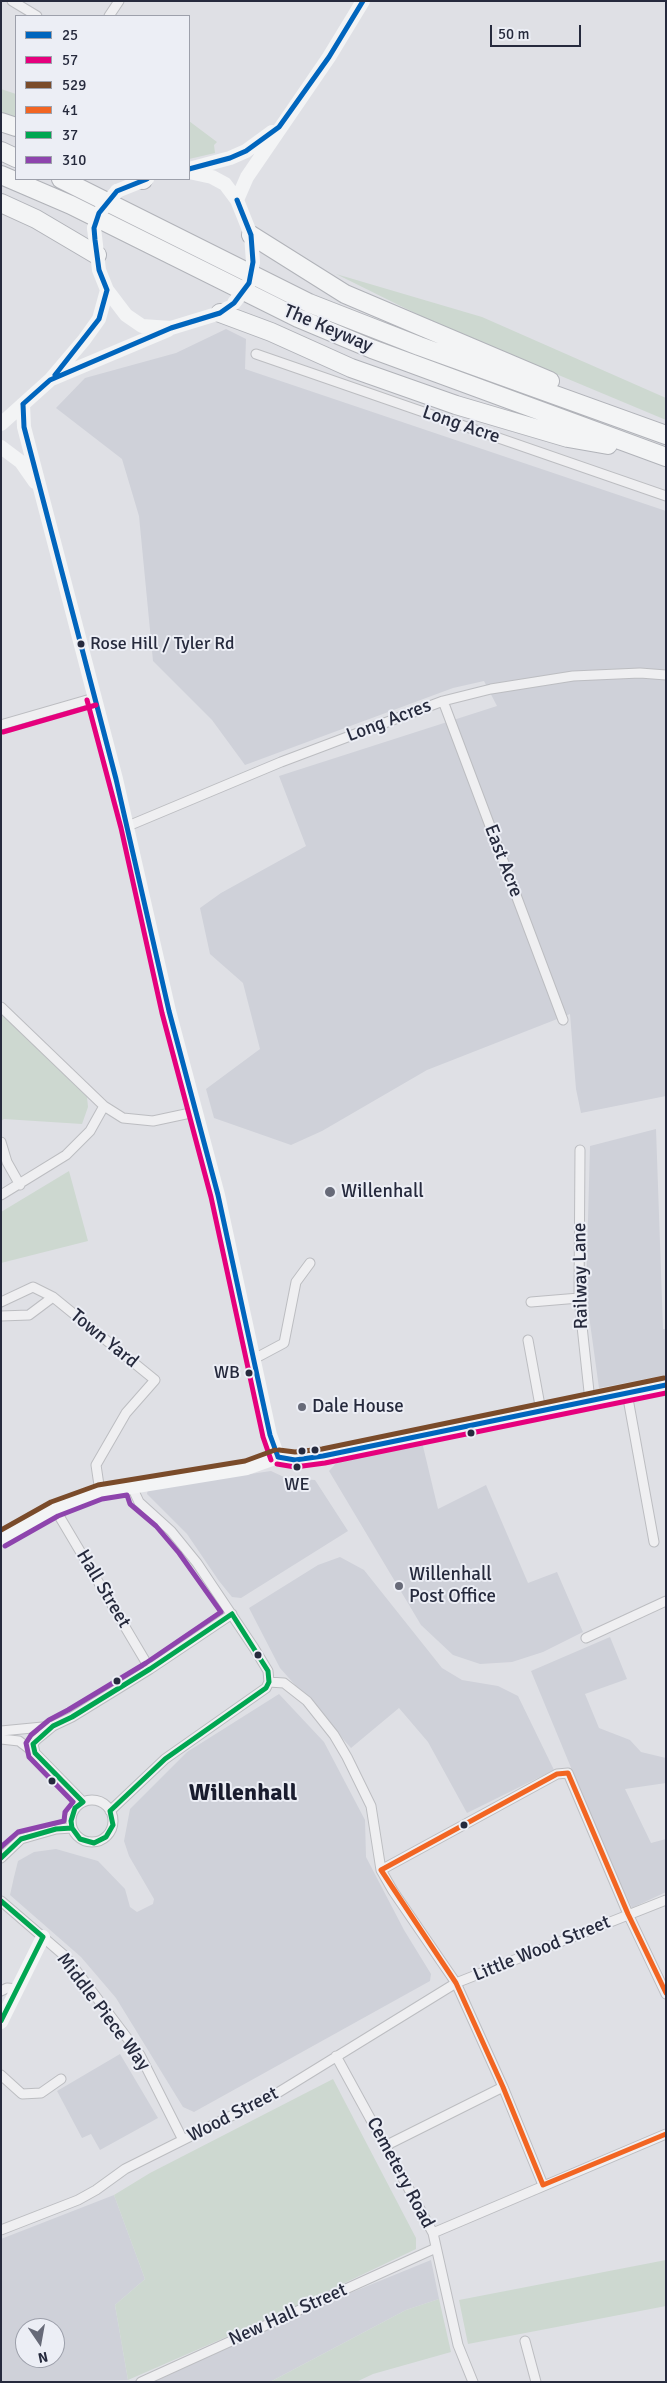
<!DOCTYPE html>
<style>
body{margin:0}
#map{position:relative;width:667px;height:2383px;overflow:hidden;background:#dfe0e5;font-family:Signika,sans-serif}
canvas{display:block}
.frame{position:absolute;inset:0;border:2px solid #262a3d;pointer-events:none}
.legend{position:absolute;left:15px;top:15px;width:175px;height:165px;box-sizing:border-box;background:#eceef5;border:1px solid #9da0ab;margin:0;padding:6px 9px;list-style:none;font-size:15px;color:#262a3d}
.legend li{display:flex;align-items:center;gap:10px;height:25px}
.legend b{width:25px;border:1px solid #9da0ab}
.north{position:absolute;left:15px;top:2318px;width:50px;height:50px;box-sizing:border-box;background:#eceef5;border:1px solid #9da0ab;border-radius:50%;rotate:168deg;font-size:14px;font-weight:700;line-height:20px;text-align:center;color:#262a3d}
.north::after{content:'';display:block;margin:auto;width:18px;height:22px;background:#676a78;clip-path:polygon(50% 0,100% 100%,50% 72%,0 100%)}
.scale{position:absolute;left:490px;top:25px;width:91px;height:22px;box-sizing:border-box;border:2px solid #262a3d;border-top:0;padding-left:6px;font-size:15px;line-height:18px;white-space:nowrap;color:#262a3d;-webkit-text-stroke:4px #eceef5;paint-order:stroke}
</style>
<div id="map">
<canvas width="667" height="2383"></canvas>
<div class="frame"></div>
<ul class="legend">
<li><b style="height:6px;background:#0065bd"></b>25</li>
<li><b style="height:6px;background:#e5007d"></b>57</li>
<li><b style="height:6px;background:#7a4b2a"></b>529</li>
<li><b style="height:6px;background:#f26522"></b>41</li>
<li><b style="height:6px;background:#00a651"></b>37</li>
<li><b style="height:6px;background:#8e44ad"></b>310</li>
</ul>
<div class="north">N</div>
<div class="scale">50 m</div>
</div>
<script>
const g = document.querySelector('canvas').getContext('2d');
g.lineJoin = 'round';
function fillPath(path, color) { g.fillStyle = color; g.fill(path, 'evenodd'); }
const poly = rows => new Path2D(rows.map(r => 'M' + r).join(''));
function trace(path, color, width, dash) { g.strokeStyle = color; g.lineWidth = width; g.lineCap = dash ? 'butt' : 'round'; g.setLineDash(dash || []); g.stroke(path); }
function label(font, color, halo, rows, align = 'center') {
  g.font = font + ' Signika,sans-serif'; g.lineWidth = 4; g.setLineDash([]); g.textBaseline = 'middle'; g.strokeStyle = halo; g.fillStyle = color; for (const [text, x, y, turn = 0] of rows) {
    g.save(); g.translate(x, y); g.rotate((+turn || 0) * Math.PI / 180); g.textAlign = isNaN(turn) ? turn : align; if (halo) g.strokeText(text, 0, 0); g.fillText(text, 0, 0); g.restore();
  }
}
fillPath(poly([
 [226,329,246,339,245,369,666,511,666,1096,581,1113,576,1089,570,1014,427,1070,322,1131,291,1145,214,1118,206,1089,260,1049,243,983,210,954,200,908,221,893,306,846,279,776,497,706,484,681,453,688,245,765,212,720,153,661,139,516,122,459,56,408,85,378,176,353],
 [656,1129,663,1329,666,1329,666,1375,599,1388,586,1294,590,1146],
 [422,1442,438,1509,486,1485,528,1583,557,1572,583,1632,543,1652,512,1662,480,1664,453,1655,421,1625,329,1471,339,1460],
 [271,1471,286,1478,315,1480,348,1531,241,1598,232,1597,219,1581,187,1534,147,1494,148,1489],
 [340,1557,364,1570,442,1668,462,1680,498,1686,518,1696,554,1770,467,1813,428,1742,399,1708,351,1748,280,1668,249,1608,318,1565],
 [610,1637,627,1679,585,1694,599,1728,630,1740,641,1752,666,1758,666,1783,625,1789,651,1843,666,1839,666,1892,632,1908,608,1857,531,1671],
 [279,1694,324,1742,365,1820,366,1857,404,1930,431,1974,430,1981,194,2112,183,2107,116,1998,81,1957,10,1895,14,1877,18,1861,34,1852,56,1849,98,1861,125,1889,130,1907,137,1912,153,1904,154,1899,129,1856,124,1841,130,1809,187,1752],
 [120,2054,158,2118,100,2150,91,2134,82,2138,57,2091],
 [114,2195,145,2279,115,2305,128,2380,1,2382,1,2239],
 [25,2328,55,2328,55,2358,25,2358],
 [431,2260,439,2299,406,2310,270,2382,132,2382]
]), '#cfd1d9');
fillPath(poly([
 [1,89,16,94,16,121,1,116],
 [189,121,217,142,214,145,215,153,189,159],
 [336,274,482,317,666,398,666,420,439,325],
 [1,1013,87,1097,88,1107,82,1124,4,1119,1,1121],
 [69,1171,88,1241,1,1263,1,1212],
 [333,2079,416,2238,416,2249,288,2310,128,2380,115,2305,145,2279,114,2195,150,2173],
 [666,2260,666,2306,468,2344,459,2300],
 [439,2299,451,2352,373,2374,356,2382,270,2382,406,2310]
]), '#cdd8d0');
const street = poly([
 [12,1,37,16],
 [109,16,119,1],
 [256,354,666,496],
 [443,701,563,1020],
 [1,725,94,698],
 [128,826,281,762,443,701,491,689,573,676,640,673,666,675],
 [1,1007,104,1106,123,1118,153,1121,195,1112],
 [1,1142,7,1162,20,1185],
 [580,1150,579,1298,590,1401],
 [1,1195,66,1155,90,1131,104,1106],
 [1,1302,33,1287,53,1297,155,1380,126,1413,100,1458,96,1465,100,1492],
 [531,1302,579,1298],
 [1,1316,29,1315,53,1297],
 [528,1340,541,1411],
 [254,1359,284,1343,296,1282,310,1263],
 [627,1393,654,1542],
 [132,1487,139,1502,171,1531,197,1563,254,1648,268,1671,269,1682],
 [55,1509,150,1669],
 [586,1638,666,1601],
 [269,1682,284,1683,307,1701,334,1735,347,1757,371,1806,381,1870,393,1891,456,1983,503,2087,543,2185],
 [1,1731,53,1726],
 [1,1739,19,1741,35,1753],
 '71 1821a21 21 0 1 1 42 0a21 21 0 1 1-42 0Z',
 [83,1802,35,1753,33,1744,36,1740,53,1726,72,1717,150,1669,232,1614],
 [110,1811,165,1759,266,1688,269,1682],
 [1,1858,21,1839,56,1829,72,1828],
 [381,1870,557,1774,568,1773,628,1914,666,1994],
 [1,1901,66,1957,140,2055,183,2140],
 [1,1991,7,1988,18,1989],
 [336,2056,433,2233,458,2345,473,2382],
 [1,2075,22,2094,41,2093,61,2079],
 [385,2146,503,2087],
 [1,2230,78,2200,96,2190,125,2169,279,2092,456,1983,666,1900],
 [433,2233,666,2134],
 [525,2341,536,2382],
 [141,2382,436,2248]
]);
const highway = poly([
 [1,122,16,127],
 [1,151,16,158],
 [1,175,71,205,298,318,372,349,666,457],
 [61,179,309,303,419,346,666,435],
 [140,179,143,180],
 [1,203,36,219,97,255],
 [251,235,345,294,550,381],
 [220,313,271,332,351,368,456,405,568,438,608,445]
]);
trace(street, '#bcbdc1', 11);
trace(highway, '#b1b3b9', 20);
trace(street, '#efeff1', 9);
trace(poly([
 [189,169,230,158,246,151,272,132],
 [189,172,212,177,225,184,237,200,251,235,253,262],
 [117,191,147,179],
 [237,200,247,177,329,57,363,1],
 [94,228,99,270,107,290,126,315,142,326,171,328,220,313,228,308],
 [54,378,168,330],
 [23,404,24,427,116,779,169,1011,218,1195,270,1435,278,1457],
 [1,424,50,380,84,340,99,319,107,290],
 [1,447,21,462,35,482],
 [278,1457,295,1460,323,1456,666,1385],
 [1,1539,55,1509,100,1492,247,1468,278,1457],
 [1,2022,43,1937]
]), '#f3f4f5', 14);
trace(highway, '#f3f4f5', 18);
trace(poly([
 [94,228,99,213,117,191],
 [234,303,249,283,253,262]
]), '#f3f4f5', 14);
trace(poly([
 [189,169,230,158,246,151,279,127,329,57,363,1],
 [107,290,99,270,95,240,94,228,99,213,117,191,147,179],
 [55,375,99,319,107,290],
 [23,404,24,427,116,779,169,1011,218,1195,270,1435,278,1457],
 [23,404,50,380,171,328,220,313,234,303,249,283,253,262,251,235,237,200],
 [278,1457,295,1460,323,1456,666,1385]
]), '#0065bd', 5);
trace(poly([
 [87,700,121,828,162,1013,211,1197,263,1437,271,1460],
 [3,732,96,705],
 [277,1464,295,1467,325,1463,666,1393]
]), '#e5007d', 5);
trace(poly([
 [279,1450,295,1452,322,1449,664,1378],
 [1,1530,51,1502,98,1485,245,1461,275,1450]
]), '#7a4b2a', 5);
trace(poly([
 [666,1993,628,1914,568,1773,557,1774,381,1870,456,1983,503,2087,543,2185,666,2134]
]), '#f26522', 5);
trace(poly([
 [232,1614,268,1671,269,1682,266,1688,165,1759,110,1811,113,1825,106,1837,94,1843,80,1839,72,1828,71,1821,75,1808,83,1802,35,1753,33,1744,53,1726,72,1717,150,1669,232,1614],
 [1,1858,21,1839,56,1829,72,1828],
 [1,1901,43,1937,1,2021]
]), '#00a651', 5);
trace(poly([
 [1,1847,18,1832,64,1821,65,1812,73,1802,29,1757,26,1743,31,1735,49,1720,68,1710,146,1663,221,1612,179,1553,156,1526,130,1504,127,1495,102,1499,58,1516,5,1546]
]), '#8e44ad', 5);
for (const [x, y, r, color] of [
 [81,644,4.5,"#262a3d"],
 [330,1192,6,"#676a78"],
 [249,1373,4.5,"#262a3d"],
 [302,1407,5,"#676a78"],
 [471,1433,4.5,"#262a3d"],
 [315,1450,4.5,"#262a3d"],
 [302,1451,4.5,"#262a3d"],
 [297,1467,4.5,"#262a3d"],
 [399,1586,5,"#676a78"],
 [258,1655,4.5,"#262a3d"],
 [117,1681,4.5,"#262a3d"],
 [52,1781,4.5,"#262a3d"],
 [464,1825,4.5,"#262a3d"]
]) { const dot = new Path2D(); dot.arc(x, y, r, 0, 2 * Math.PI); g.fillStyle = color; g.fill(dot); trace(dot, '#eceef5', 2); }
label('18px', '#262a3d', '#eceef5', [
 ["Rose Hill / Tyler Rd",90,644],
 ["WB",240,1373,"right"],
 ["WE",297,1485,"center"]
], 'left');
label('19px', '#262a3d', '#eceef5', [
 ["The Keyway",328,329,23],
 ["Long Acre",461,425,19],
 ["Long Acres",389,721,-21],
 ["East Acre",503,861,69],
 ["Railway Lane",581,1276,-91],
 ["Town Yard",104,1339,39],
 ["Hall Street",103,1589,59],
 ["Little Wood Street",542,1949,-22],
 ["Middle Piece Way",103,2012,53],
 ["Wood Street",233,2115,-27],
 ["Cemetery Road",400,2173,62],
 ["New Hall Street",288,2315,-24]
]);
label('19px', '#262a3d', '#eceef5', [
 ["Willenhall",341,1192],
 ["Dale House",312,1407],
 ["Willenhall",409,1575],
 ["Post Office",409,1597]
], 'left');
label('bold 24px', '#191c2e', '#eceef5', [
 ["Willenhall",243,1794]
]);
</script>
